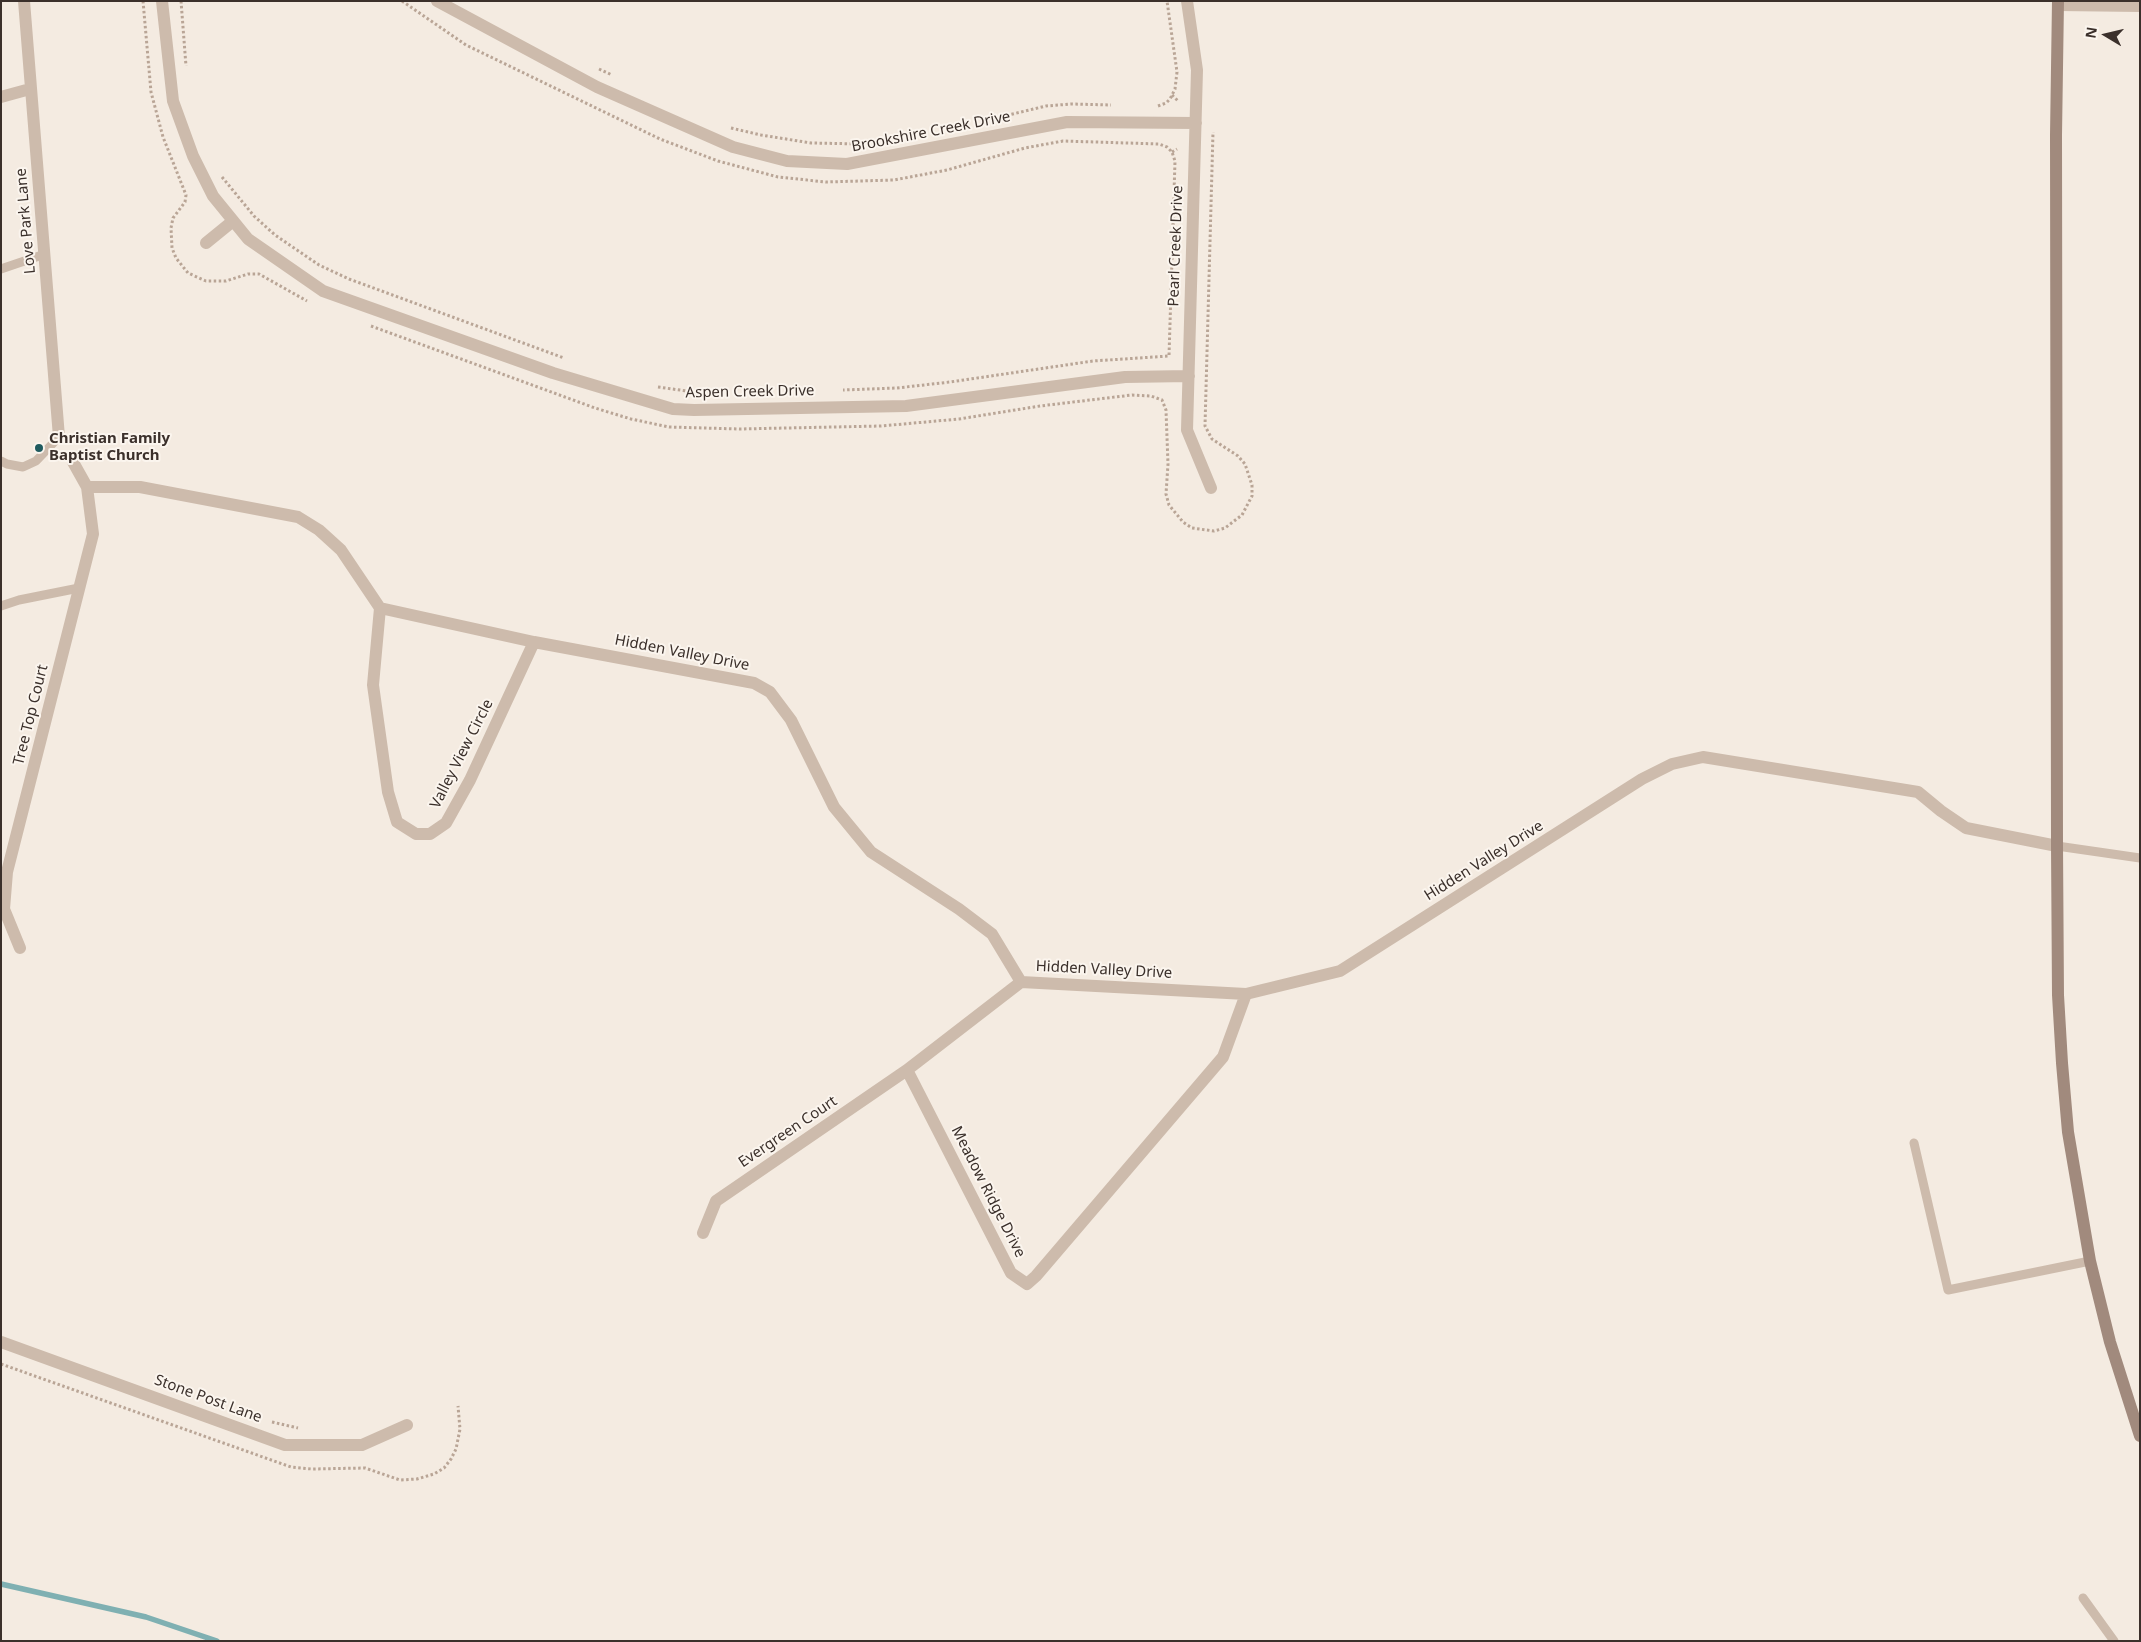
<!DOCTYPE html>
<style>
body{margin:0}
#map{position:relative;width:2141px;height:1642px;overflow:hidden;background:#f4ebe1;font-family:"Noto Sans",sans-serif}
canvas{display:block}
.frame{position:absolute;inset:0;border:2px solid #3b302b;pointer-events:none}
.north{position:absolute;left:2081px;top:10px;width:50px;height:50px;-webkit-text-stroke:4px #fbf5ee;paint-order:stroke;rotate:279deg;font-size:14px;font-weight:700;line-height:20px;text-align:center;color:#3b302b}
.north::after{content:'';display:block;margin:auto;width:18px;height:22px;background:#3b302b;clip-path:polygon(50% 0,100% 100%,50% 72%,0 100%)}
</style>
<div id="map">
<canvas width="2141" height="1642"></canvas>
<div class="frame"></div>
<div class="north">N</div>
</div>
<script>
const g = document.querySelector('canvas').getContext('2d');
g.lineJoin = 'round';
const poly = rows => new Path2D(rows.map(r => 'M' + r).join(''));
function trace(path, color, width, dash) { g.strokeStyle = color; g.lineWidth = width; g.lineCap = dash ? 'butt' : 'round'; g.setLineDash(dash || []); g.stroke(path); }
function label(font, color, halo, rows, align = 'center') {
  g.font = font + ' "Noto Sans",sans-serif'; g.lineWidth = 4; g.setLineDash([]); g.textBaseline = 'middle'; g.strokeStyle = halo; g.fillStyle = color; for (const [text, x, y, turn = 0] of rows) {
    g.save(); g.translate(x, y); g.rotate((+turn || 0) * Math.PI / 180); g.textAlign = isNaN(turn) ? turn : align; if (halo) g.strokeText(text, 0, 0); g.fillText(text, 0, 0); g.restore();
  }
}
trace(poly([
 [1,1584,146,1617,217,1641]
]), '#7fb0b2', 5.5);
trace(poly([
 [143,1,151,92,163,137,186,195,185,202,173,218,171,228,172,248,176,258,188,273,206,281,226,281,248,274,259,274,307,301],
 [181,1,186,66],
 [402,1,466,45,660,139,718,161,778,177,826,182,894,180,947,170,1025,148,1063,141,1159,144,1167,147,1172,152,1175,161,1169,356,1093,361,950,382,897,388,843,390],
 [599,69,612,75],
 [1172,95,1179,102],
 [1158,106,1166,103,1170,99,1175,89,1177,72,1167,1],
 [992,119,1046,106,1071,104,1111,105],
 [731,128,761,135,811,143,864,144],
 [1172,152,1177,149],
 [222,177,254,216,275,235,319,265,349,279,564,358],
 [371,326,595,408,631,419,669,427,739,429,881,426,959,419,1040,406,1132,395,1151,396,1162,400,1166,410,1168,464,1166,494,1169,505,1183,522,1192,528,1214,531,1225,528,1242,515,1252,496,1252,485,1245,464,1238,456,1212,439,1205,426,1213,132],
 [658,387,694,392,719,392],
 [1,1364,291,1467,312,1469,365,1468,400,1480,417,1479,434,1474,444,1468,451,1459,456,1449,460,1429,458,1406],
 [272,1422,298,1428]
]), '#b9a596', 3, [2.5, 2.5]);
trace(poly([
 [1,269,45,254],
 [1,461,7,464,23,467,36,461,59,437],
 [1,606,19,600,79,588],
 [2057,846,2140,858],
 [1914,1143,1948,1290,2090,1261],
 [2083,1598,2114,1641]
]), '#cdbbac', 9);
trace(poly([
 [24,1,59,437],
 [162,1,173,101,193,156,213,196,248,239,323,291,553,373,673,409,694,410,906,406,1125,377,1189,376],
 [437,1,597,87,733,147,787,161,847,164,1067,122,1196,123],
 [1187,1,1197,70,1187,430,1211,488],
 [2058,5,2140,6],
 [1,97,30,89],
 [206,243,233,221],
 [87,487,140,487,298,517,319,530,341,550,380,608,534,642,754,683,770,692,791,720,834,807,871,852,959,909,992,934,1021,982],
 [380,608,373,685,388,792,397,822,416,834,430,834,446,823,470,780,534,642],
 [20,948,4,909,7,872,93,534,87,487,73,462],
 [1021,982,1246,994,1340,971,1642,779,1672,764,1703,757,1918,792,1941,811,1966,828,2057,846],
 [1021,982,907,1070,1011,1273,1027,1284,1036,1276,1223,1057,1246,994],
 [703,1233,716,1201,907,1070],
 [1,1342,285,1445,362,1445,407,1425]
]), '#cdbbac', 12);
trace(poly([
 [2058,1,2056,135,2057,846,2058,995,2062,1063,2068,1132,2090,1261,2110,1342,2140,1436]
]), '#a18a7d', 12);
for (const [x, y, r, color] of [
 [39,448,5,"#1f5a5e"]
]) { const dot = new Path2D(); dot.arc(x, y, r, 0, 2 * Math.PI); g.fillStyle = color; g.fill(dot); trace(dot, '#fbf5ee', 2); }
label('15px', '#3b302b', '#fbf5ee', [
 ["Brookshire Creek Drive",931,132,-11],
 ["Love Park Lane",26,221,-95],
 ["Pearl Creek Drive",1176,246,-88],
 ["Aspen Creek Drive",750,392,-1],
 ["Hidden Valley Drive",682,653,11],
 ["Tree Top Court",31,715,-76],
 ["Valley View Circle",462,754,-63],
 ["Hidden Valley Drive",1484,861,-32],
 ["Hidden Valley Drive",1104,970,3],
 ["Evergreen Court",788,1132,-34],
 ["Meadow Ridge Drive",988,1192,63],
 ["Stone Post Lane",208,1399,20]
]);
label('bold 15px', '#3b302b', '#fbf5ee', [
 ["Christian Family",49,439],
 ["Baptist Church",49,456]
], 'left');
</script>
